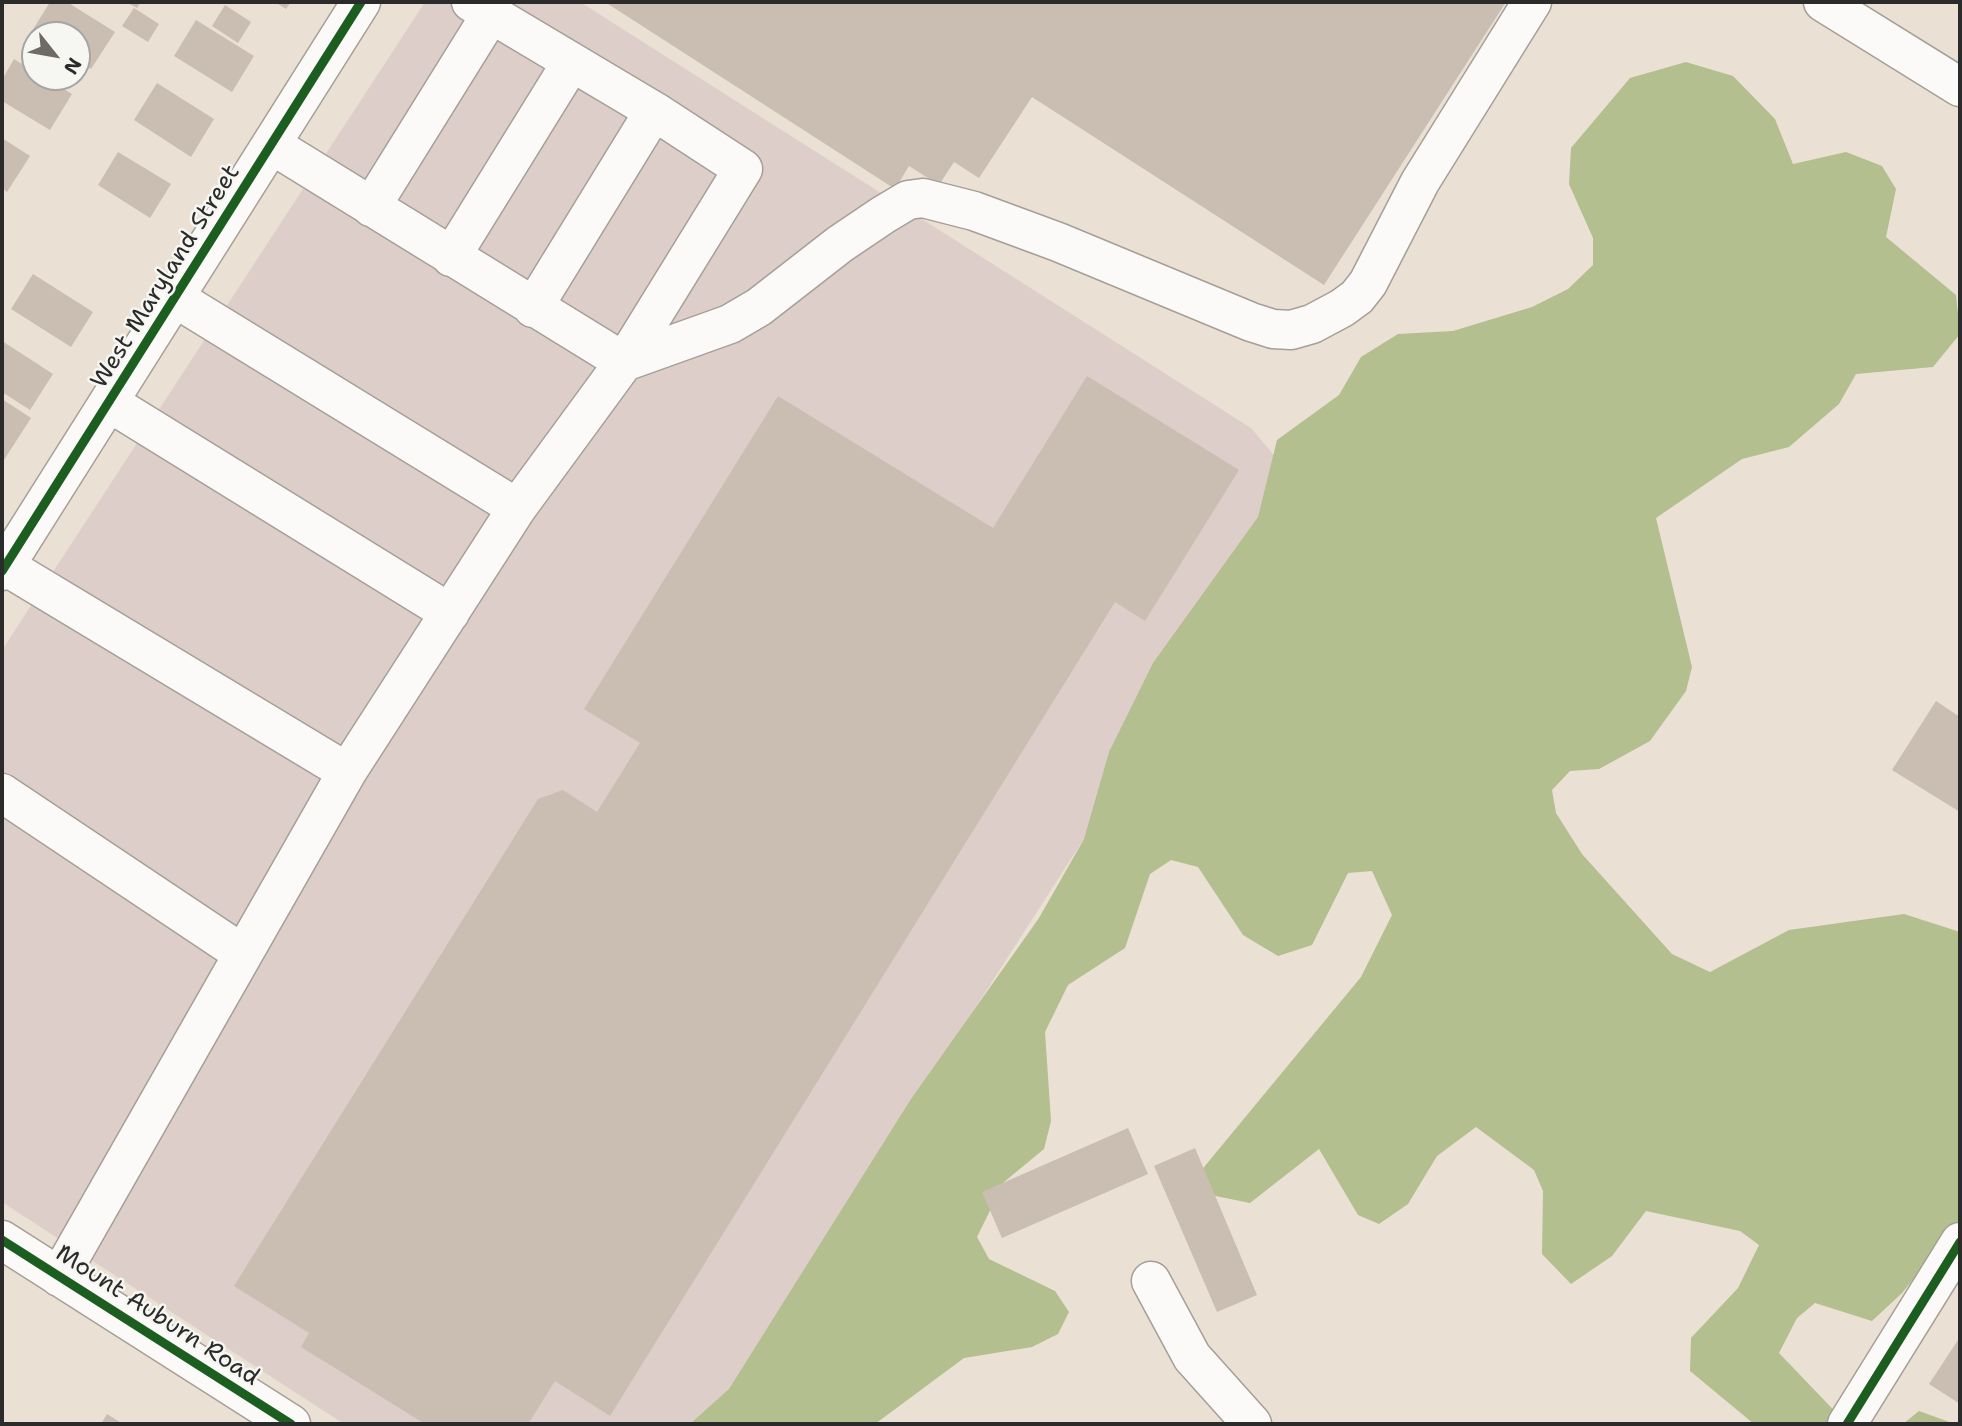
<!DOCTYPE html>
<style>
body{margin:0}
#map{position:relative;width:1962px;height:1426px;overflow:hidden;background:#eae0d3;font-family:"Shantell Sans",sans-serif}
canvas{display:block}
.frame{position:absolute;inset:0;border:4px solid #2b2b2b;pointer-events:none}
.north{position:absolute;left:21px;top:21px;width:70px;height:70px;box-sizing:border-box;background:#f6f6f2;border:2px solid #a5a5a2;border-radius:50%;rotate:121deg;font-size:19px;font-weight:700;line-height:28px;text-align:center;color:#2b2b2b}
.north::after{content:'';display:block;margin:auto;width:24px;height:32px;background:#6e6a66;clip-path:polygon(50% 0,100% 100%,50% 72%,0 100%)}
</style>
<div id="map">
<canvas width="1962" height="1426"></canvas>
<div class="frame"></div>
<div class="north">N</div>
</div>
<script>
const g = document.querySelector('canvas').getContext('2d');
g.lineJoin = 'round';
function fillPath(path, color) { g.fillStyle = color; g.fill(path, 'evenodd'); }
const poly = rows => new Path2D(rows.map(r => 'M' + r).join(''));
function trace(path, color, width, dash) { g.strokeStyle = color; g.lineWidth = width; g.lineCap = dash ? 'butt' : 'round'; g.setLineDash(dash || []); g.stroke(path); }
function label(font, color, halo, rows, align = 'center') {
  g.font = font + ' "Shantell Sans",sans-serif'; g.lineWidth = 5; g.setLineDash([]); g.textBaseline = 'middle'; g.strokeStyle = halo; g.fillStyle = color; for (const [text, x, y, turn = 0] of rows) {
    g.save(); g.translate(x, y); g.rotate((+turn || 0) * Math.PI / 180); g.textAlign = isNaN(turn) ? turn : align; if (halo) g.strokeText(text, 0, 0); g.fillText(text, 0, 0); g.restore();
  }
}
fillPath(poly([
 [425,2,580,2,1251,428,1306,493,708,1424,344,1424,2,1202,2,650]
]), '#ddcec9');
fillPath(poly([
 [1686,62,1733,76,1775,119,1793,164,1846,152,1882,166,1896,189,1886,237,1956,295,1960,334,1933,367,1856,374,1839,404,1789,447,1742,459,1656,518,1692,667,1686,691,1650,741,1599,769,1570,771,1552,790,1556,813,1582,854,1672,954,1710,972,1789,930,1904,914,1960,932,1960,1222,1902,1293,1872,1321,1815,1303,1797,1318,1779,1353,1847,1424,1754,1424,1690,1371,1691,1338,1738,1288,1759,1245,1740,1231,1646,1211,1612,1256,1571,1284,1542,1254,1543,1191,1534,1170,1476,1127,1437,1156,1408,1204,1379,1224,1358,1215,1319,1149,1250,1203,1211,1195,1195,1178,1361,977,1392,915,1372,871,1348,873,1312,945,1278,956,1243,935,1198,867,1171,860,1150,874,1125,948,1068,985,1045,1032,1051,1121,1044,1149,1004,1182,977,1237,989,1259,1055,1291,1069,1312,1058,1334,1032,1347,964,1358,875,1424,690,1424,729,1389,911,1099,1039,918,1084,839,1109,752,1153,663,1258,517,1277,440,1339,395,1361,357,1398,334,1453,331,1532,307,1568,289,1593,265,1593,238,1569,184,1571,148,1630,78],
 [1919,1411,1955,1424,1903,1424]
]), '#b3bf8f');
fillPath(poly([
 [50,2,67,2,115,32,91,69,77,60,77,35,39,35,32,31],
 [126,2,141,2,137,8],
 [275,2,291,2,286,9],
 [605,2,1506,2,1324,285,1032,97,979,178,954,162,939,185,909,166,895,189],
 [225,5,251,22,238,43,212,26],
 [134,8,159,24,148,42,122,26],
 [196,20,254,56,232,92,174,56],
 [14,59,35,72,35,77,44,77,72,94,50,130,2,101,2,80],
 [157,83,214,119,191,157,134,120],
 [2,138,30,156,7,192,2,188],
 [118,152,171,184,150,218,98,185],
 [33,274,93,312,71,347,11,309],
 [2,341,53,374,30,410,2,392],
 [1087,376,1239,470,1145,621,1115,602,610,1416,555,1381,528,1424,425,1424,301,1347,309,1333,234,1286,538,799,563,790,597,812,640,743,584,709,778,396,993,528],
 [2,399,31,418,2,463],
 [1936,701,1960,717,1960,812,1892,770],
 [1128,1128,1148,1174,1002,1238,982,1192],
 [1195,1148,1257,1295,1217,1312,1154,1166],
 [1960,1337,1960,1404,1929,1384],
 [107,1414,123,1424,101,1424]
]), '#cabeb2');
const minor = poly([
 [471,2,654,111,743,169,624,362],
 [272,145,624,362,517,508],
 [371,207,491,14],
 [451,257,571,63],
 [533,308,654,111],
 [624,362,730,324,759,307,840,244,883,215,908,200,923,198,974,211,1058,242,1251,322,1273,329,1291,330,1312,324,1342,308,1357,297,1368,283,1420,182,1532,2],
 [110,403,450,613],
 [2,564,347,772],
 [2,571,361,2],
 [2,793,243,954],
 [2,1240,291,1424],
 [59,1277,347,772,517,508,175,298],
 [1151,1281,1192,1357,1252,1424],
 [1847,1424,1960,1242]
]);
const major = poly([
 [1823,2,1960,87]
]);
trace(minor, '#a59f98', 41);
trace(major, '#a59f98', 41);
trace(minor, '#fcfaf8', 38);
trace(major, '#fcfaf8', 38);
trace(poly([
 [2,571,361,2],
 [2,1240,291,1424],
 [1847,1424,1960,1242]
]), '#1b5e20', 9);
label('24px', '#2b2b2b', '#f6f6f2', [
 ["West Maryland Street",166,277,-58],
 ["Mount Auburn Road",157,1316,33]
]);
</script>
